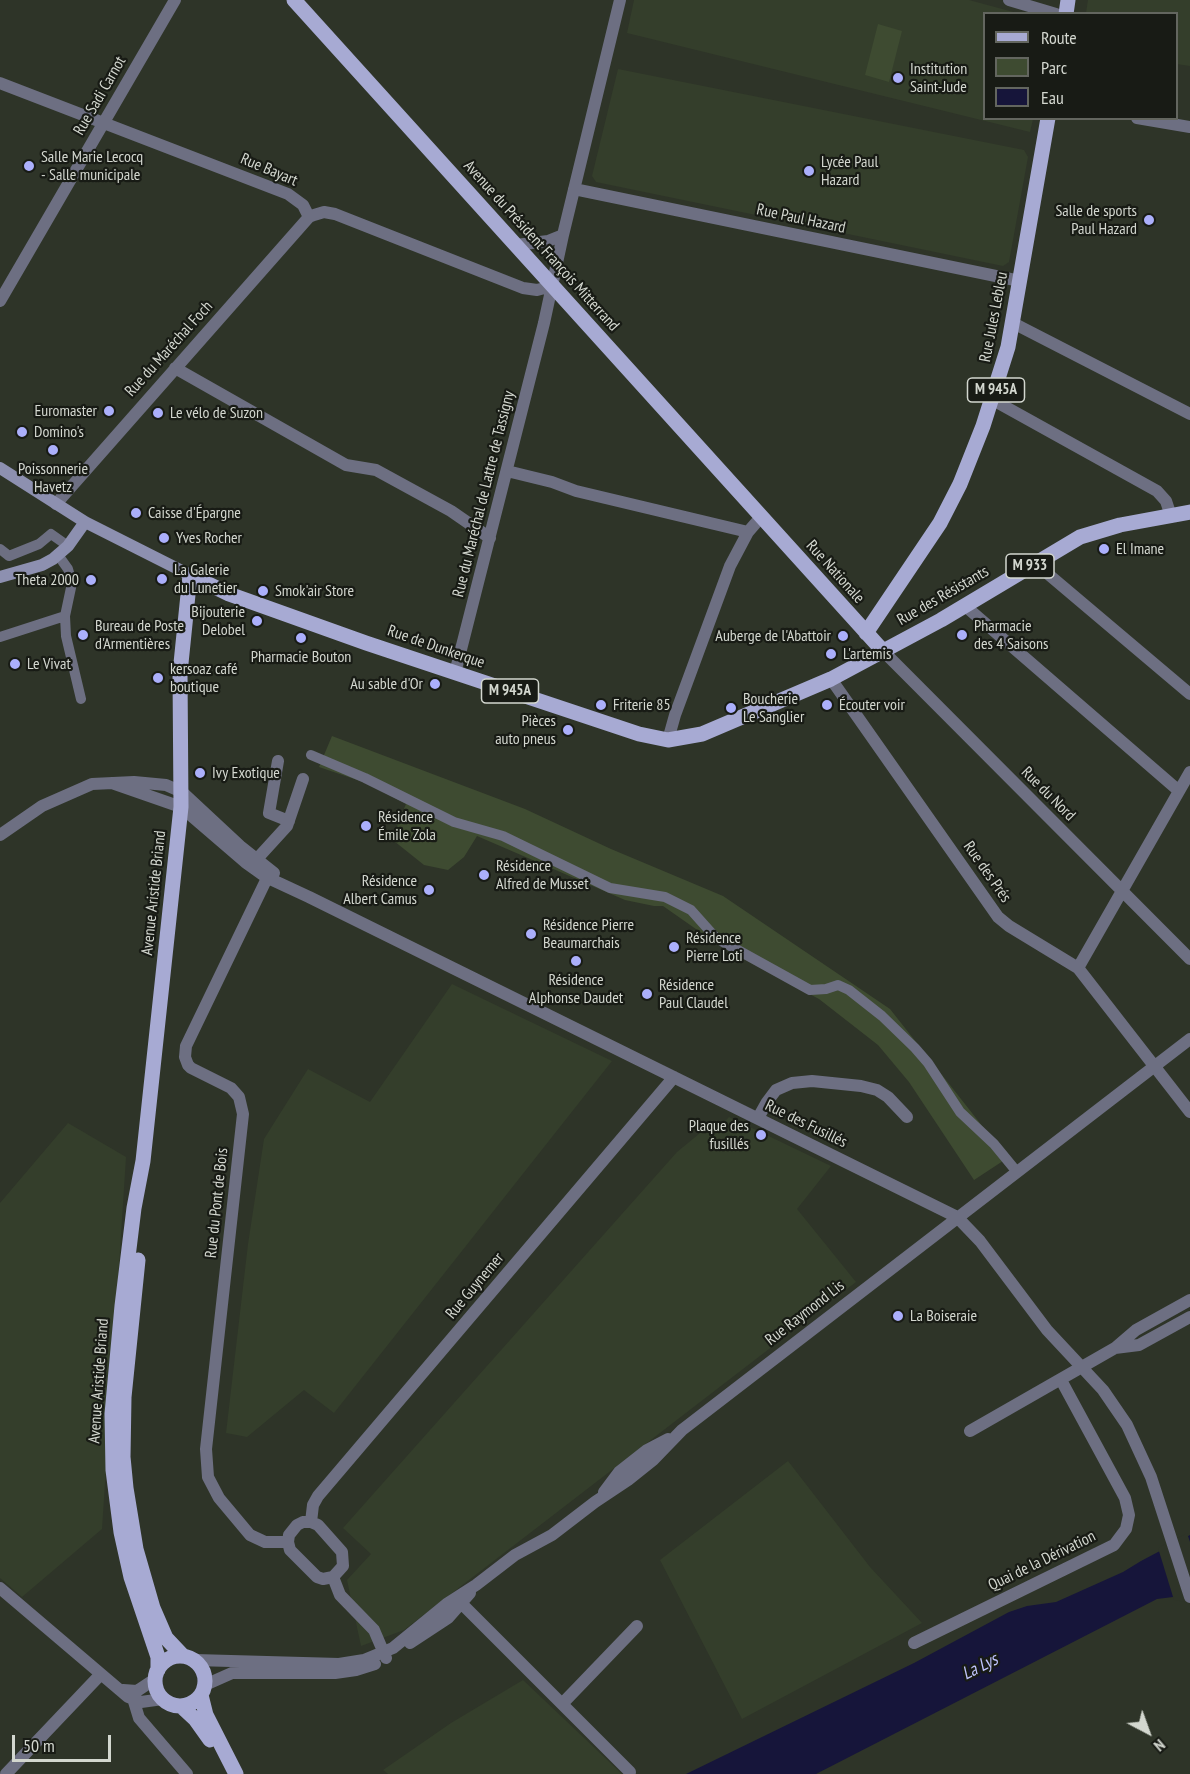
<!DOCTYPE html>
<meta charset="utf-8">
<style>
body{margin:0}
#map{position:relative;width:1190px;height:1774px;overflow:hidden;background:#2e3428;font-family:"PT Sans Narrow",sans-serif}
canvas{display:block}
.legend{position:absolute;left:983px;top:12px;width:195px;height:108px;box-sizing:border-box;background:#181b15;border:2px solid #63665f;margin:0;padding:8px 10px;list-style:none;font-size:18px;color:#d3d7cf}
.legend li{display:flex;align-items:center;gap:12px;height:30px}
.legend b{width:30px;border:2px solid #63665f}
.north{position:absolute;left:1118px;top:1702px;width:60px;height:60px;-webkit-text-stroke:4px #181b15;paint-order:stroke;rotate:139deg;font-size:16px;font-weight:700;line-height:24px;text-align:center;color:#d3d7cf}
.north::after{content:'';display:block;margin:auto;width:21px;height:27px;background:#d3d7cf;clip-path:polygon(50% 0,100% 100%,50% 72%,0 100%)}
.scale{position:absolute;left:12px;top:1735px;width:99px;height:27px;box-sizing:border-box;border:3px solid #d3d7cf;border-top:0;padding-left:8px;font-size:18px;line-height:21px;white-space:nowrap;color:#d3d7cf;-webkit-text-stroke:4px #181b15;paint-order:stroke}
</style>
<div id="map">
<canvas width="1190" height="1774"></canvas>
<ul class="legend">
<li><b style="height:8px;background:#a7aad3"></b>Route</li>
<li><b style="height:16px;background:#3e4b31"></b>Parc</li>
<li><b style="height:16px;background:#16153a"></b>Eau</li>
</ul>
<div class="north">N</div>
<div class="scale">50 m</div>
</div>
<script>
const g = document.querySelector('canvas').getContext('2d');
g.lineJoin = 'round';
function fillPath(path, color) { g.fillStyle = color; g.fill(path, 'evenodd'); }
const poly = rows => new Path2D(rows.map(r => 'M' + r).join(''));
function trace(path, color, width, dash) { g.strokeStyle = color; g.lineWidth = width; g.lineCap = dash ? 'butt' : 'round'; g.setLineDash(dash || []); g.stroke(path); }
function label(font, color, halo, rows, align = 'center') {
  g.font = font + ' "PT Sans Narrow",sans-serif'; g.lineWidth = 4.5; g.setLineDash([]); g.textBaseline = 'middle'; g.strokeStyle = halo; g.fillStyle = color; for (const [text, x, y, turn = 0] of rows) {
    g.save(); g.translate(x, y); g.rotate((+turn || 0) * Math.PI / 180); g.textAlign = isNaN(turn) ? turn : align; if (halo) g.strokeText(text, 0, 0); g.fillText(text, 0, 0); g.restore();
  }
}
fillPath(poly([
 [634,0,969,0,1017,13,984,14,984,118,1033,119,1030,132,627,33],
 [1088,0,1190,0,1190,66,1177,64,1176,14,1086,13],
 [618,69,1024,150,1028,157,1009,262,1003,266,596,182,592,176],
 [452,984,612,1061,334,1413,304,1390,247,1437,226,1433,248,1244,264,1139,308,1069,370,1102],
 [729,1117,831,1166,797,1209,856,1282,404,1630,361,1646,347,1580,371,1554,343,1528,677,1152,705,1129,712,1135],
 [68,1123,126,1157,102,1529,22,1597,0,1578,0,1203],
 [788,1461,870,1567,922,1623,742,1719,660,1560],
 [523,1680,622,1774,388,1774,383,1770,451,1723]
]), '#343e2b');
fillPath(poly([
 [878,24,902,31,889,82,865,75],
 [332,736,525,809,611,849,723,896,890,1009,987,1132,1006,1159,974,1180,909,1082,878,1045,819,999,723,948,663,906,654,906,625,900,477,836,464,857,448,870,424,865,394,841,398,823,406,804,369,784,319,767]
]), '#3e4b31');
fillPath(poly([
 [1190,1535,1190,1600,1173,1597,1157,1599,816,1774,686,1774,914,1663,1009,1612,1027,1606,1056,1602,1123,1572,1141,1561]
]), '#16153a');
fillPath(poly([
 [1187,1533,1190,1542,1190,1603,1174,1600,1158,1548]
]), '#2e3428');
trace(poly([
 [0,549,9,556,39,544,51,534,68,546],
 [58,555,68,569,72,583,65,616,66,636,81,699],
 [0,637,65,616],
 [311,755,365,778,454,822,503,836,610,888,665,897,691,910,716,938,810,990,826,989,838,985,849,990,882,1016,915,1048,928,1063,960,1112,994,1144,1017,1172]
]), '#6d6f82', 10);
trace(poly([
 [1009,0,1056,14],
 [0,83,288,194,303,205,309,217],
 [1137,118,1190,127],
 [574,189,1020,281],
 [516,245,548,241,563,235],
 [0,301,175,0],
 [1013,323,1190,414],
 [175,368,346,465,376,470,451,511,490,538],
 [993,400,1157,491,1166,501,1171,516],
 [507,471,552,482,576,491,748,532],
 [56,504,309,217,314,215,324,212,335,214,523,288,537,290,552,286],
 [1035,563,1190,694],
 [964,605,1179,791],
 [883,651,1190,959],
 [455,673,544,323,563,235,620,0],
 [831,679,998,917,1009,926,1078,968,1190,1112],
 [668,740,675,715,730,566,748,532,761,517],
 [278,761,269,813,289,821],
 [112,783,181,807,245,862,266,877,309,897,957,1217,980,1241,1047,1330,1103,1390,1127,1425,1151,1477,1190,1597],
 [0,835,42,806,92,784,134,782,166,785,182,792,240,846,274,873],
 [256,860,287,826,303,779],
 [270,872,186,1046,185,1057,188,1065,191,1068,231,1088,239,1097,243,1114,206,1449,208,1477,219,1498,250,1535,265,1542,288,1542],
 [1078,968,1190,772],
 [758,1118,767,1102,776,1090,792,1083,812,1081,861,1086,877,1090,888,1097,907,1117],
 [1115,1348,1139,1345,1190,1317],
 [970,1431,1115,1348,1136,1330,1190,1300],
 [604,1492,619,1472,647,1450,668,1439],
 [303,1522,311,1522,318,1525,342,1552,343,1566,333,1577,323,1579,317,1577,290,1550,288,1542,289,1535,297,1525,303,1522],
 [311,1522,313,1505,318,1496,674,1077],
 [333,1577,340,1595,374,1630,386,1658],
 [0,1588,128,1697,141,1702,163,1699],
 [457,1599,630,1772],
 [410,1643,448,1618,470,1593],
 [914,1643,1114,1545,1126,1529,1129,1515,1125,1498,1061,1380],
 [195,1660,339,1664,364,1660,393,1648,448,1603,476,1585,515,1555,552,1535,595,1502,628,1480,653,1460,682,1430,1190,1039],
 [205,1685,232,1673,335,1673,356,1670,375,1664],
 [123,1690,137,1691,155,1679],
 [132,1695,139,1718,187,1774],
 [562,1704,637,1626],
 [6,1774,101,1674]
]), '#6d6f82', 12);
trace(poly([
 [0,468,85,522,190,575],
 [0,577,42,565,53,559,68,546,85,522]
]), '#8d90b0', 12);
trace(poly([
 [294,0,883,651],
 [1066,14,1068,0],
 [866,633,940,523,960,484,983,426,1008,347,1048,118],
 [138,1260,124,1397,123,1457,126,1488,136,1549,153,1608,166,1638,183,1656],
 '155 1681a25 25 0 1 1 50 0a25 25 0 1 1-50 0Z',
 [158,1670,158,1657,131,1577,121,1532,113,1470,112,1414,122,1306,134,1208,143,1161,181,807,180,673,190,575,229,594,366,643,639,734,668,740,702,734,831,679,941,620,1080,537,1120,525,1190,512],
 [201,1695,206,1715,236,1774],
 [181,1706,195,1719,210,1740]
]), '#a7aad3', 15);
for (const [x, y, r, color] of [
 [898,78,6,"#abaffb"],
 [29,166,6,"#abaffb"],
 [809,171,6,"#abaffb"],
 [1149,220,6,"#abaffb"],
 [109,411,6,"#abaffb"],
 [158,413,6,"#abaffb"],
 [22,432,6,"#abaffb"],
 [53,450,6,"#abaffb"],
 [136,513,6,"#abaffb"],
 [164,538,6,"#abaffb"],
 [1104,549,6,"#abaffb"],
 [162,579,6,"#abaffb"],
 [91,580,6,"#abaffb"],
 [263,591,6,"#abaffb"],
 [257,621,6,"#abaffb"],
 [83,635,6,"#abaffb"],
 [962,635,6,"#abaffb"],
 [843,636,6,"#abaffb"],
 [301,638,6,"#abaffb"],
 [831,654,6,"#abaffb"],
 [15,664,6,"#abaffb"],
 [158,678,6,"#abaffb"],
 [435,684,6,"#abaffb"],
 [601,705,6,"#abaffb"],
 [827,705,6,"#abaffb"],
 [731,708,6,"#abaffb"],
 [568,730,6,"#abaffb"],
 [200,773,6,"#abaffb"],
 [366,826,6,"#abaffb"],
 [484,875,6,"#abaffb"],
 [429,890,6,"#abaffb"],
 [531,934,6,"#abaffb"],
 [674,947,6,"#abaffb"],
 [576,961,6,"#abaffb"],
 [647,994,6,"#abaffb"],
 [761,1135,6,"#abaffb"],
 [898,1316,6,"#abaffb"]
]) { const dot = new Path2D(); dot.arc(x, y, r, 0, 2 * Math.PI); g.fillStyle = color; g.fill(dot); trace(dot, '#181b15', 2); }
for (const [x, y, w] of [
 [996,390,57],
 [1030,566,48],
 [510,691,57]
]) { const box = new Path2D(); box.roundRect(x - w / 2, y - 12, w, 24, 4.5); g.fillStyle = '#181b15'; g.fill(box); trace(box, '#d3d7cf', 1.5); }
label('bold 15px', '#d3d7cf', null, [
 ["M 945A",996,390],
 ["M 933",1030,566],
 ["M 945A",510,691]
]);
label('16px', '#d3d7cf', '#181b15', [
 ["Institution",910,69],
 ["Saint-Jude",910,87],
 ["Salle Marie Lecocq",41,157],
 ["- Salle municipale",41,175],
 ["Lycée Paul",821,162],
 ["Hazard",821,180],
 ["Salle de sports",1137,211,"right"],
 ["Paul Hazard",1137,229,"right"],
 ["Euromaster",97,411,"right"],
 ["Le vélo de Suzon",170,413],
 ["Domino's",34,432],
 ["Poissonnerie",53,469,"center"],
 ["Havetz",53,487,"center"],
 ["Caisse d'Épargne",148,513],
 ["Yves Rocher",176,538],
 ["El Imane",1116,549],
 ["La Galerie",174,570],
 ["du Lunetier",174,588],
 ["Theta 2000",79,580,"right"],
 ["Smok'air Store",275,591],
 ["Bijouterie",245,612,"right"],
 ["Delobel",245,630,"right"],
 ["Bureau de Poste",95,626],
 ["d'Armentières",95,644],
 ["Pharmacie",974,626],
 ["des 4 Saisons",974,644],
 ["Auberge de l'Abattoir",831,636,"right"],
 ["L'artemis",843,654],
 ["Pharmacie Bouton",301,657,"center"],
 ["Le Vivat",27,664],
 ["kersoaz café",170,669],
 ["boutique",170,687],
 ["Au sable d'Or",423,684,"right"],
 ["Boucherie",743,699],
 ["Le Sanglier",743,717],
 ["Friterie 85",613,705],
 ["Écouter voir",839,705],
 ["Pièces",556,721,"right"],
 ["auto pneus",556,739,"right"],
 ["Ivy Exotique",212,773],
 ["Résidence",378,817],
 ["Émile Zola",378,835],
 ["Résidence",496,866],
 ["Alfred de Musset",496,884],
 ["Résidence",417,881,"right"],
 ["Albert Camus",417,899,"right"],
 ["Résidence Pierre",543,925],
 ["Beaumarchais",543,943],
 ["Résidence",686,938],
 ["Pierre Loti",686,956],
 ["Résidence",576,980,"center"],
 ["Alphonse Daudet",576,998,"center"],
 ["Résidence",659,985],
 ["Paul Claudel",659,1003],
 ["Plaque des",749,1126,"right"],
 ["fusillés",749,1144,"right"],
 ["La Boiseraie",910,1316]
], 'left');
label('16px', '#d3d7cf', '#181b15', [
 ["Rue Sadi Carnot",100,96,-60],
 ["Rue Bayart",269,170,23],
 ["Rue Paul Hazard",801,219,12],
 ["Avenue du Président François Mitterrand",541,246,48],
 ["Rue Jules Lebleu",994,317,-79],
 ["Rue du Maréchal Foch",169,349,-48],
 ["Rue du Maréchal de Lattre de Tassigny",484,494,-76],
 ["Rue Nationale",835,572,48],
 ["Rue des Résistants",943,596,-30],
 ["Rue de Dunkerque",436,647,19],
 ["Rue du Nord",1048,794,45],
 ["Rue des Prés",987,872,55],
 ["Avenue Aristide Briand",154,893,-84],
 ["Rue des Fusillés",806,1124,26],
 ["Rue du Pont de Bois",217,1203,-84],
 ["Rue Guynemer",475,1286,-50],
 ["Rue Raymond Lis",805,1313,-38],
 ["Avenue Aristide Briand",99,1381,-86],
 ["Quai de la Dérivation",1042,1561,-26]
]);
label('italic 18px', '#bfc3fc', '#181b15', [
 ["La Lys",980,1667,-27]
]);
</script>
